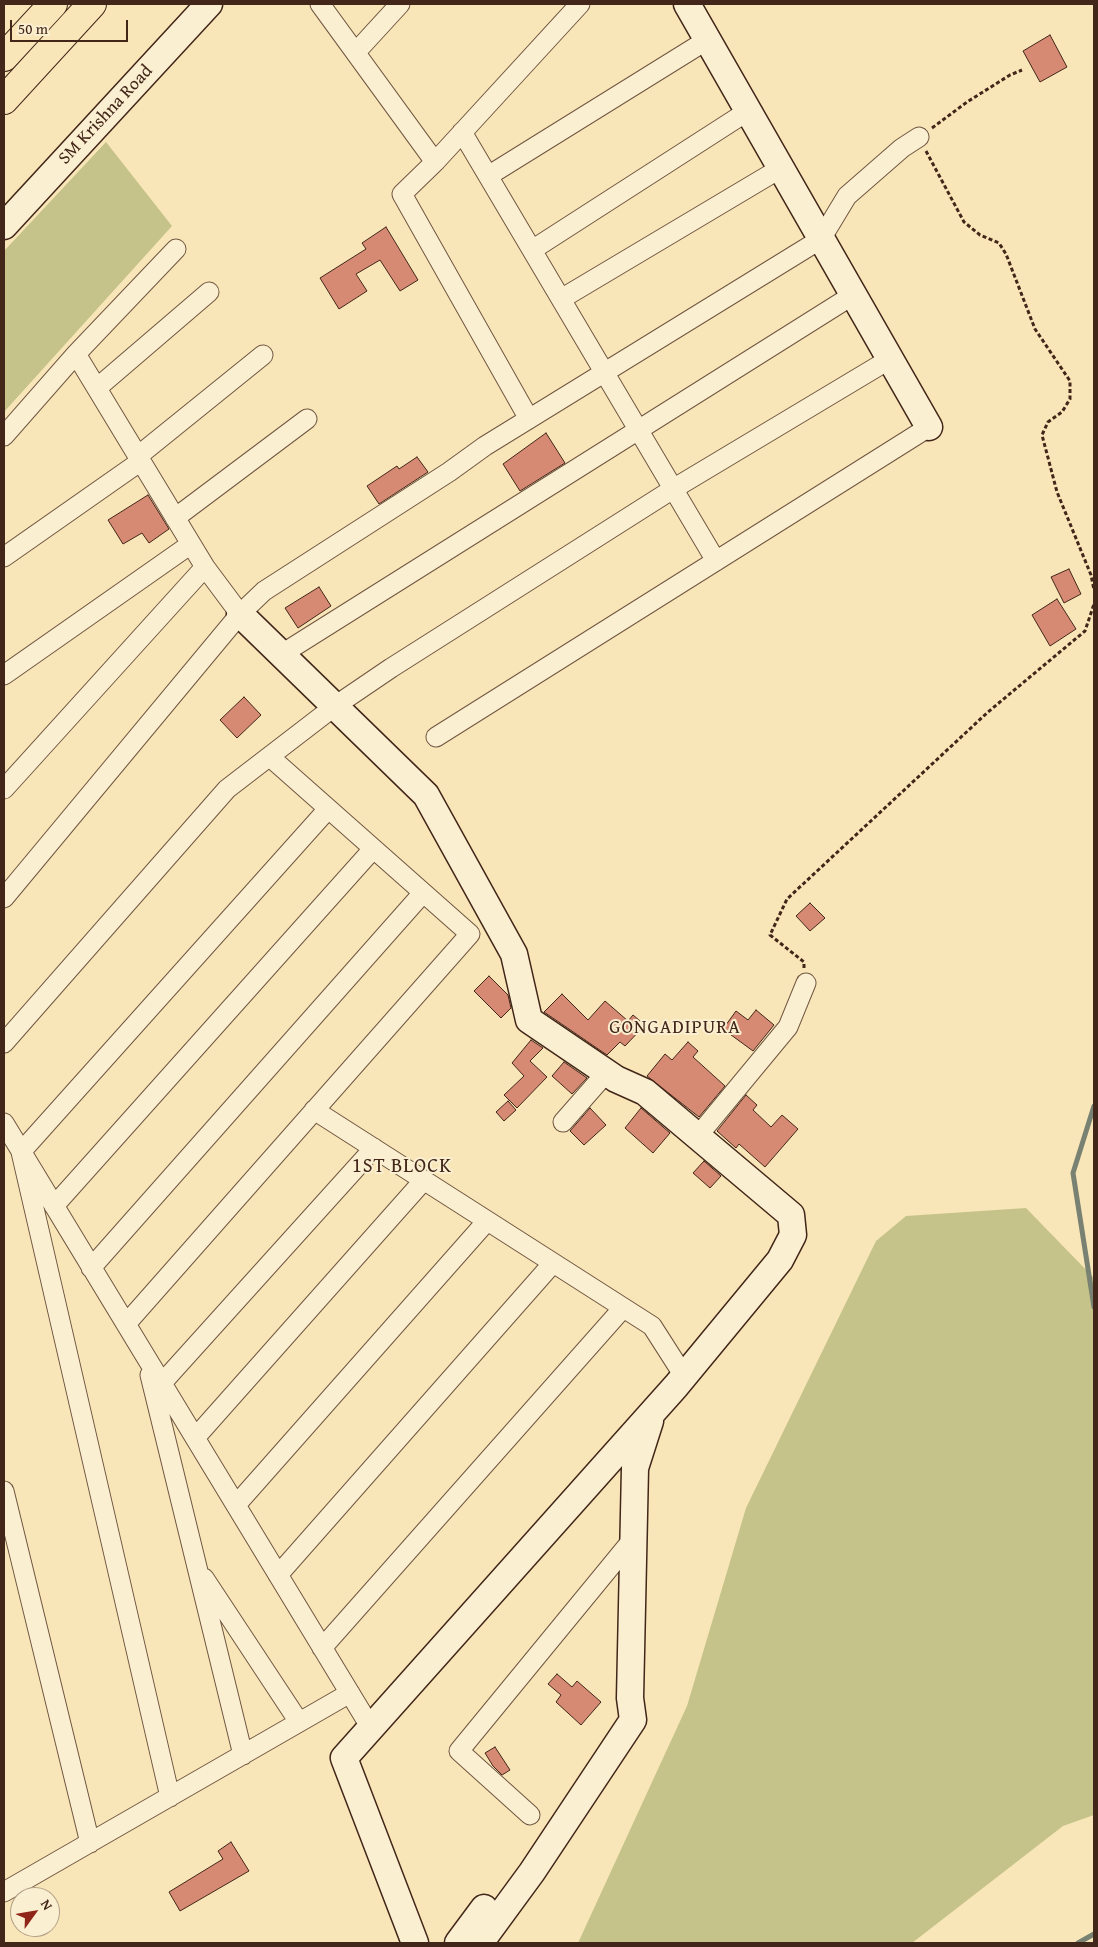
<!DOCTYPE html>
<style>
body{margin:0}
#map{position:relative;width:1098px;height:1947px;overflow:hidden;background:#f9e6b8;font-family:"Gentium Book Plus",serif}
canvas{display:block}
.frame{position:absolute;inset:0;border:5px solid #422619;pointer-events:none}
.north{position:absolute;left:10px;top:1887px;width:50px;height:50px;box-sizing:border-box;background:#fbefd1;border:1px solid #b19f87;border-radius:50%;rotate:58deg;font-size:14px;font-weight:700;line-height:20px;text-align:center;color:#422619}
.north::after{content:'';display:block;margin:auto;width:18px;height:22px;background:#8f2418;clip-path:polygon(50% 0,100% 100%,50% 72%,0 100%)}
.scale{position:absolute;left:10px;top:20px;width:118px;height:22px;box-sizing:border-box;border:2px solid #422619;border-top:0;padding-left:6px;font-size:15px;line-height:18px;white-space:nowrap;color:#422619;-webkit-text-stroke:4px #fbefd1;paint-order:stroke}
</style>
<div id="map">
<canvas width="1098" height="1947"></canvas>
<div class="frame"></div>
<div class="north">N</div>
<div class="scale">50 m</div>
</div>
<script>
const g = document.querySelector('canvas').getContext('2d');
g.lineJoin = 'round';
function fillPath(path, color) { g.fillStyle = color; g.fill(path, 'evenodd'); }
const poly = rows => new Path2D(rows.map(r => 'M' + r).join(''));
function trace(path, color, width, dash) { g.strokeStyle = color; g.lineWidth = width; g.lineCap = dash ? 'butt' : 'round'; g.setLineDash(dash || []); g.stroke(path); }
function label(font, color, halo, rows, align = 'center') {
  g.font = font + ' "Gentium Book Plus",serif'; g.lineWidth = 4; g.setLineDash([]); g.textBaseline = 'middle'; g.strokeStyle = halo; g.fillStyle = color; for (const [text, x, y, turn = 0] of rows) {
    g.save(); g.translate(x, y); g.rotate((+turn || 0) * Math.PI / 180); g.textAlign = isNaN(turn) ? turn : align; if (halo) g.strokeText(text, 0, 0); g.fillText(text, 0, 0); g.restore();
  }
}
fillPath(poly([
 [106,142,172,226,4,412,4,251],
 [1026,1208,1094,1278,1094,1815,1063,1826,912,1943,578,1943,687,1706,746,1508,876,1241,906,1216]
]), '#c5c389');
trace(poly([
 [1094,1106,1073,1173,1094,1307],
 [1078,1943,1094,1934]
]), '#798272', 5);
const building = poly([
 [1050,35,1067,67,1040,82,1023,51,1050,35],
 [386,227,418,280,400,291,380,260,356,274,367,291,339,309,320,278,366,249,362,243,386,227],
 [546,433,565,463,520,491,503,464,546,433],
 [417,457,428,472,379,504,367,486,397,466,399,469,417,457],
 [148,495,169,529,149,543,142,533,123,544,108,520,148,495],
 [1069,569,1081,594,1064,603,1051,577,1069,569],
 [319,587,331,606,298,628,285,608,319,587],
 [1057,599,1076,629,1050,646,1032,615,1057,599],
 [244,697,261,715,237,738,220,720,244,697],
 [810,903,825,918,810,931,796,916,810,903],
 [489,976,508,995,511,1008,501,1018,474,991,489,976],
 [562,994,588,1020,605,1001,628,1021,633,1015,645,1025,625,1046,620,1042,607,1055,544,1012,562,994],
 [756,1010,774,1025,753,1051,723,1029,736,1011,748,1020,756,1010],
 [531,1040,543,1048,530,1061,547,1077,517,1108,504,1095,524,1076,512,1063,531,1040],
 [688,1042,698,1051,693,1057,725,1086,699,1117,647,1076,665,1054,672,1060,688,1042],
 [564,1062,587,1078,572,1094,552,1076,564,1062],
 [746,1095,757,1105,753,1110,771,1127,782,1115,798,1129,765,1167,739,1144,736,1148,717,1131,746,1095],
 [508,1101,516,1110,504,1121,496,1112,508,1101],
 [590,1108,606,1125,584,1145,570,1131,590,1108],
 [641,1108,670,1133,653,1153,625,1128,641,1108],
 [704,1161,721,1176,710,1188,693,1173,704,1161],
 [557,1674,572,1687,577,1681,601,1702,581,1725,556,1702,561,1695,548,1684,557,1674],
 [495,1747,510,1770,502,1775,493,1766,485,1753,495,1747],
 [231,1842,249,1871,180,1911,169,1892,223,1859,218,1851,231,1842]
]);
fillPath(building, '#d78a73');
trace(building, '#422619', 1);
const street = poly([
 [320,4,435,162],
 [356,52,400,4],
 [462,132,716,561],
 [488,176,707,40],
 [532,250,748,111],
 [561,299,781,168],
 [76,354,205,567,240,614],
 [97,388,209,292],
 [529,419,402,194,435,162,580,4],
 [4,436,76,354,176,249],
 [138,456,263,355],
 [175,518,307,419],
 [4,557,141,461],
 [282,654,853,295],
 [4,675,191,544],
 [436,737,929,427],
 [4,789,205,567],
 [4,898,240,614,264,591,449,472,485,446,821,239,847,196,902,148,919,137],
 [4,1043,227,789,335,706,391,668,673,489,890,359],
 [314,1110,652,1326,684,1376],
 [563,1122,606,1073],
 [4,1123,371,1728],
 [697,1137,788,1027,806,983],
 [54,1206,373,849],
 [91,1268,422,894],
 [126,1324,470,934,270,757],
 [150,1375,243,1755],
 [162,1383,374,1148],
 [195,1438,424,1180],
 [4,1491,90,1843],
 [236,1505,487,1221],
 [278,1575,553,1263],
 [204,1578,299,1722],
 [322,1648,623,1308],
 [170,1797,21,1152,328,809],
 [530,1815,459,1751,633,1539],
 [4,1892,350,1693]
]);
const secondary = poly([
 [687,4,929,427],
 [4,226,209,4],
 [240,614,426,795,514,954,529,1020,616,1079,645,1092,791,1215,793,1235,780,1260,676,1386,344,1758,415,1943],
 [458,1943,484,1908],
 [480,1943,532,1872,633,1720,630,1698,635,1468,650,1421]
]);
const highway = poly([
 [4,57,53,4],
 [4,100,92,4]
]);
trace(street, '#705641', 21);
trace(secondary, '#422619', 29);
trace(highway, '#422619', 30);
trace(poly([
 [932,128,967,102,1010,75,1022,70],
 [926,151,964,222,980,235,999,243,1006,254,1035,329,1070,381,1070,399,1062,412,1048,422,1042,435,1057,492,1091,575,1094,590],
 [804,968,804,962,770,935,787,899,988,712,1085,631,1094,604]
]), '#422619', 3, [4, 2.5]);
trace(street, '#fbefd1', 19);
trace(secondary, '#fbefd1', 26);
trace(highway, '#f9e6b8', 28);
label('18px', '#422619', '#fbefd1', [
 ["SM Krishna Road",106,115,-47]
]);
g.letterSpacing = '1px';
label('19px', '#422619', '#fbefd1', [
 ["GONGADIPURA",675,1028]
]);
g.letterSpacing = '0px';
g.letterSpacing = '1px';
label('20px', '#422619', '#fbefd1', [
 ["1ST BLOCK",402,1167]
]);
g.letterSpacing = '0px';
</script>
